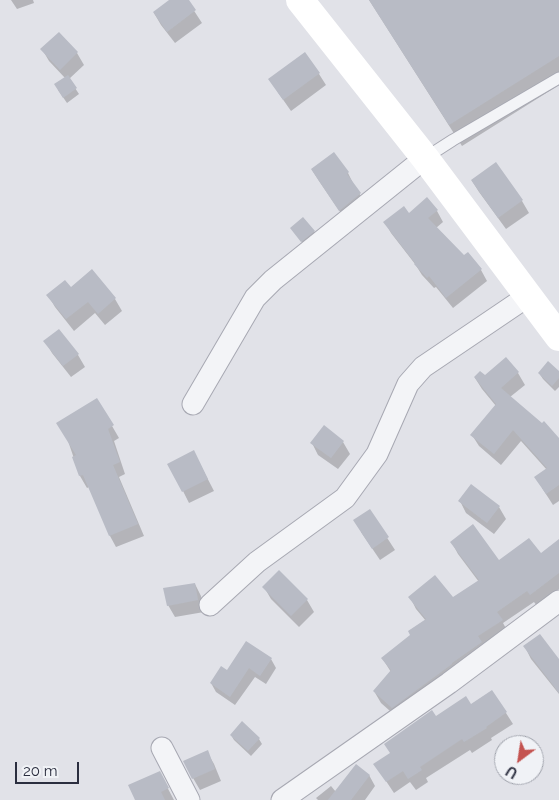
<!DOCTYPE html>
<style>
body{margin:0}
#map{position:relative;width:559px;height:800px;overflow:hidden;background:#e1e2e8;font-family:Raleway,sans-serif}
canvas{display:block}
.north{position:absolute;left:494px;top:735px;width:50px;height:50px;box-sizing:border-box;background:#f0f2f6;border:1px solid #a1a4ad;border-radius:50%;rotate:211deg;font-size:14px;font-weight:700;line-height:20px;text-align:center;color:#2b2e3f}
.north::after{content:'';display:block;margin:auto;width:18px;height:22px;background:#c45350;clip-path:polygon(50% 0,100% 100%,50% 72%,0 100%)}
.scale{position:absolute;left:15px;top:762px;width:64px;height:22px;box-sizing:border-box;border:2px solid #2b2e3f;border-top:0;padding-left:6px;font-size:15px;line-height:18px;white-space:nowrap;color:#2b2e3f;-webkit-text-stroke:4px #f0f2f6;paint-order:stroke}
</style>
<div id="map">
<canvas width="559" height="800"></canvas>
<div class="north">U</div>
<div class="scale">20 m</div>
</div>
<script>
const g = document.querySelector('canvas').getContext('2d');
g.lineJoin = 'round';
function fillPath(path, color) { g.fillStyle = color; g.fill(path, 'evenodd'); }
const poly = rows => new Path2D(rows.map(r => 'M' + r).join(''));
function trace(path, color, width, dash) { g.strokeStyle = color; g.lineWidth = width; g.lineCap = dash ? 'butt' : 'round'; g.setLineDash(dash || []); g.stroke(path); }
fillPath(poly([
 [11,0,33,0,34,3,17,9],
 [171,0,187,0,202,23,175,43,161,25,154,13],
 [369,0,559,0,559,85,462,146],
 [59,34,77,53,84,65,69,79,79,94,67,103,58,90,65,78,49,61,42,49],
 [305,54,319,74,326,85,291,111,277,91],
 [496,164,522,201,529,213,506,229,479,192,472,181],
 [312,170,348,173,354,185,367,206,347,222,319,181],
 [437,211,443,222,436,228,464,257,481,270,487,281,453,308,436,287,434,288,422,275,415,264,391,233,385,222,408,214],
 [291,228,314,231,317,237,305,246],
 [92,271,115,299,122,311,105,325,95,313,74,331,55,307,48,295,70,289],
 [59,330,78,355,85,367,71,377,52,353,45,341],
 [506,358,518,373,525,385,510,397,559,439,559,501,553,505,542,488,547,470,521,441,501,465,479,446,472,435,496,406,482,389,475,378,485,376],
 [539,373,559,373,559,387,555,391,543,379],
 [97,400,119,438,114,441,125,474,119,477,144,536,116,547,110,536,89,487,87,488,80,476,68,441],
 [343,442,350,454,338,469,318,455,312,443],
 [200,464,214,491,189,503,183,491],
 [460,501,499,507,506,519,494,534,466,513],
 [369,510,395,550,380,560,361,532],
 [559,541,559,589,537,606,534,602,503,623,508,632,399,719,381,703,374,691,391,672,382,658,412,635,426,621,416,609,410,597,452,599,479,582,458,554,452,543,499,562,540,555],
 [279,572,307,600,314,612,299,627,271,599,264,587],
 [195,584,201,596,204,612,175,617,168,605],
 [525,647,559,661,559,694,531,659],
 [271,659,276,668,266,684,255,677,235,705,216,692,211,683,227,672],
 [492,691,513,724,491,738,492,740,472,753,470,750,426,778,428,782,416,790,410,782,394,793,382,775,391,754,436,718,471,705],
 [231,735,259,739,262,744,251,756,234,740],
 [207,752,214,764,221,781,200,790,193,778],
 [369,775,375,786,365,800,318,800,316,798,331,786,336,792],
 [166,785,174,800,136,800]
]), '#0003');
fillPath(poly([
 [169,0,189,0,196,10,167,32,153,12],
 [369,0,559,0,559,56,449,125],
 [59,32,78,52,60,70,40,49],
 [305,52,320,73,283,100,268,79],
 [68,75,77,88,63,98,54,84],
 [334,152,349,172,347,174,361,193,339,211,311,169],
 [496,162,523,200,498,218,471,180],
 [427,197,438,210,428,218,464,255,468,252,482,269,446,298,429,276,427,278,414,264,415,263,383,222,404,206,409,213],
 [303,217,315,231,301,242,290,228],
 [92,269,116,298,98,314,88,302,66,319,46,295,65,280,71,287],
 [59,329,79,354,63,366,43,341],
 [506,357,519,372,501,388,542,423,544,421,559,438,559,485,546,494,534,477,547,468,513,430,494,454,470,435,496,404,474,377,480,371,485,375],
 [548,361,559,371,559,378,552,386,538,373],
 [97,398,114,425,108,429,120,462,113,465,138,524,109,536,83,475,79,476,72,457,76,455,56,423],
 [324,425,344,441,331,458,310,443],
 [194,450,208,479,182,492,167,464],
 [471,484,500,506,487,523,458,501],
 [370,509,389,537,372,549,353,520],
 [473,524,499,560,529,538,541,553,559,539,559,573,530,595,527,591,497,612,503,620,478,636,482,642,452,663,452,664,429,681,392,708,373,691,391,670,381,658,410,635,408,631,426,619,408,597,435,575,453,597,479,580,450,542],
 [279,570,308,599,291,616,262,587],
 [195,583,198,600,167,606,163,588],
 [540,634,559,659,559,693,523,646],
 [246,641,272,658,260,676,249,668,230,697,210,683,221,666,227,670],
 [492,690,507,712,486,727,487,728,464,742,462,739,420,767,422,770,408,779,403,771,386,782,373,764,390,753,384,744,432,710,436,716,466,696,471,704],
 [242,721,260,738,248,751,230,735],
 [208,750,215,769,192,779,183,761],
 [356,764,370,775,351,800,328,800],
 [160,771,169,788,161,792,165,800,135,800,128,785]
]), '#b8bbc5');
const lane = poly([
 [425,158,453,140,559,78]
]);
const street = poly([
 [193,404,255,298,273,280,425,158],
 [210,605,257,562,345,498,377,454,408,384,423,367,528,296],
 [162,748,189,800],
 [282,800,449,683,559,601]
]);
trace(lane, '#a7a8b2', 13);
trace(street, '#a7a8b2', 23);
trace(lane, '#f3f4f7', 11);
trace(street, '#f3f4f7', 21);
trace(poly([
 [300,0,425,158,559,337]
]), '#fff', 28);
</script>
